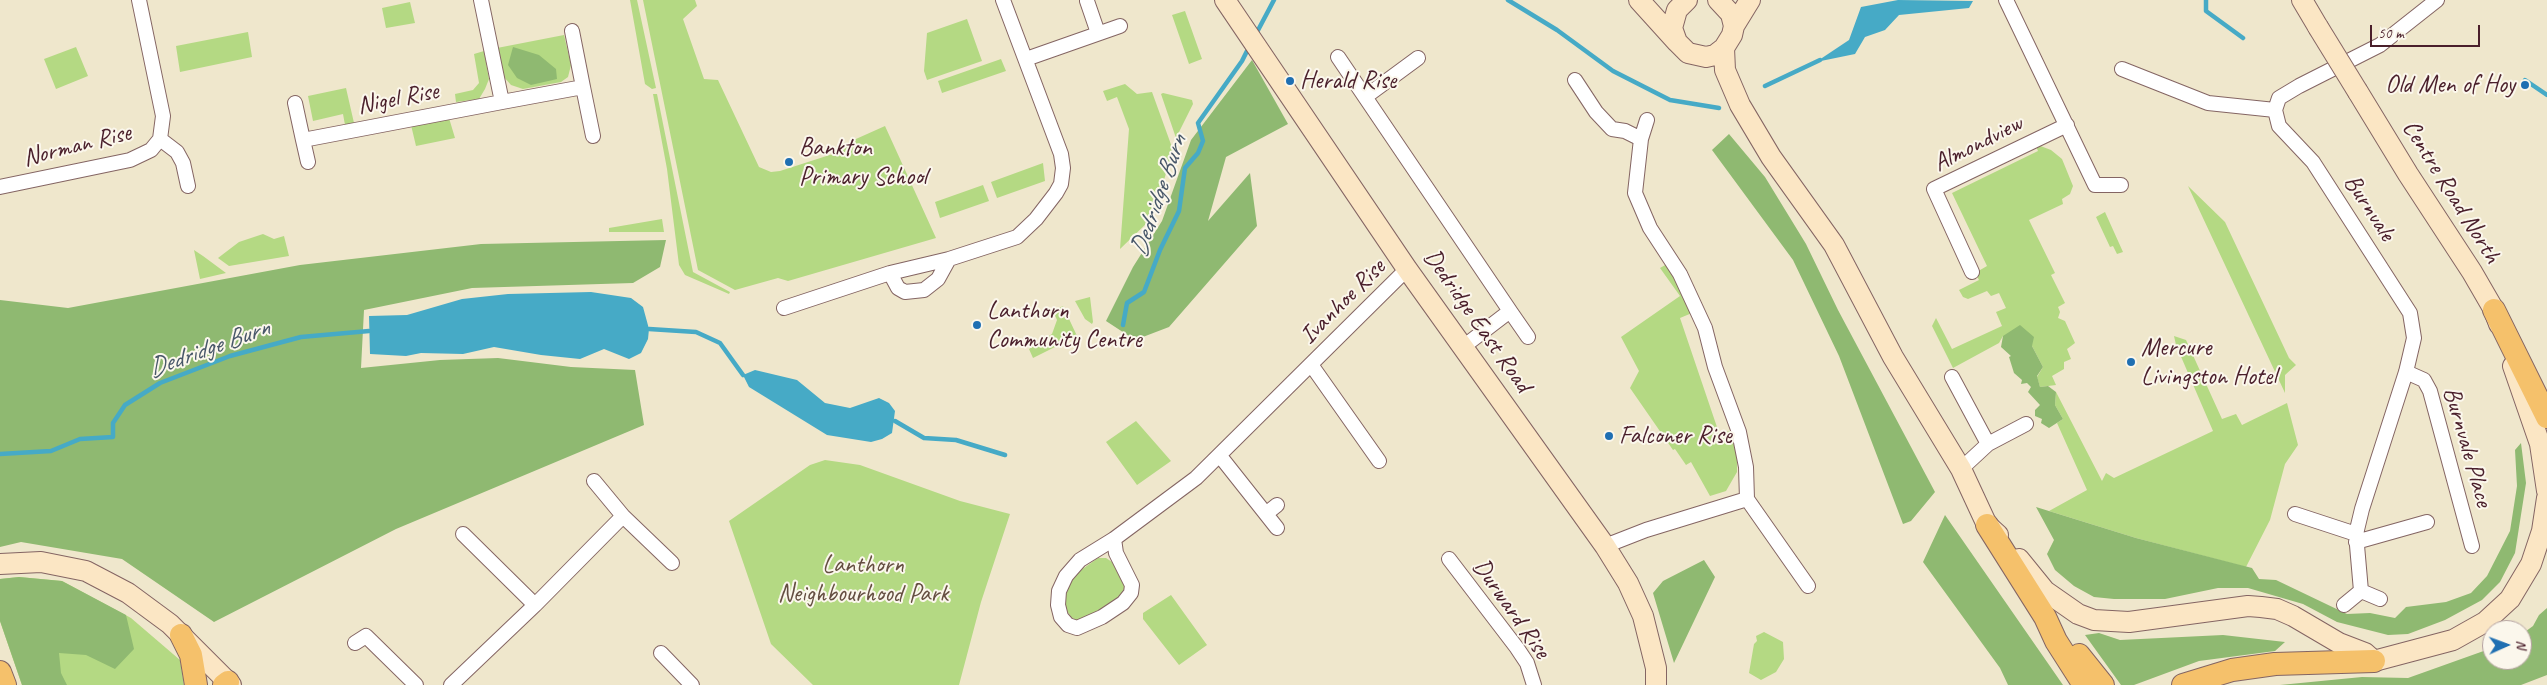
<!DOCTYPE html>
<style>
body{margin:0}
#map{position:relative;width:2547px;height:685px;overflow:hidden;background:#efe7cc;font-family:Caveat,sans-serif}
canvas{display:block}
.north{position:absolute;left:2482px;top:620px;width:50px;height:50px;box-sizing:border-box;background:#fbf7ec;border:1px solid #b4a19f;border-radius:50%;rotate:88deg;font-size:14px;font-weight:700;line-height:20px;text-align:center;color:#4a1f2b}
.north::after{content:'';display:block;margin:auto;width:18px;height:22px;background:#1f6fb2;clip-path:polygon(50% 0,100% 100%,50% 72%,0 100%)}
.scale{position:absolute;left:2370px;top:25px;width:110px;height:22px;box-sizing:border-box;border:2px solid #4a1f2b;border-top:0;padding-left:6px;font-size:15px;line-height:18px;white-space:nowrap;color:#4a1f2b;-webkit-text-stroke:4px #fbf7ec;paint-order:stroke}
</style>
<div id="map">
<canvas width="2547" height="685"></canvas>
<div class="north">N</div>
<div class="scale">50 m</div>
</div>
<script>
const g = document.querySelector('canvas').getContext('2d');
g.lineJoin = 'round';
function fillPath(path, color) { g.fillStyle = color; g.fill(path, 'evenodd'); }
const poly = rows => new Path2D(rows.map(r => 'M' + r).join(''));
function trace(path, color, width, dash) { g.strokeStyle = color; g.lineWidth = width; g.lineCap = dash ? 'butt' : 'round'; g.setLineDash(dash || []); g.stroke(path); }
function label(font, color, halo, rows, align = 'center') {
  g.font = font + ' Caveat,sans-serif'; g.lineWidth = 4; g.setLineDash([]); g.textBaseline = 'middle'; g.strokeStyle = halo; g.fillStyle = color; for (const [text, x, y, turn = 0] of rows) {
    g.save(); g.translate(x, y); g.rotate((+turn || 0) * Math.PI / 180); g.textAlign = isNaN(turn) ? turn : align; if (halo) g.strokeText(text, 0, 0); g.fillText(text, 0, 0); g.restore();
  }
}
fillPath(poly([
 [630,0,637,0,656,88,652,89,645,84],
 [643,0,695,0,697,6,683,19,704,79,718,80,759,167,771,172,780,171,839,152,838,147,885,126,936,238,788,281,778,278,735,290,698,270],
 [410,2,415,23,386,28,382,8],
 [1185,11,1202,59,1189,64,1172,15],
 [967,19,982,61,927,80,924,71,927,33],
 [248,32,252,57,180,72,176,46],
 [564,35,571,65,568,77,561,82,523,89,511,85,503,76,497,48],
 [76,47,88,76,56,89,44,59],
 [484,51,489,79,485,89,479,99,456,102,455,94,473,90,479,83,474,54],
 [1001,59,1006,71,942,93,938,81],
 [1125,84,1137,94,1152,92,1173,150,1155,210,1148,222,1120,249,1129,129,1117,97,1107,101,1103,91],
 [346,88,354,123,345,125,343,114,313,121,308,96],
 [1163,93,1192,100,1193,104,1176,138,1161,94],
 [653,94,657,94,693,272,730,292,729,294,685,275,679,265,667,169],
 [449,118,455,138,416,146,411,125],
 [2035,144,2051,150,2062,159,2073,186,2070,194,2062,199,2063,204,2029,220,2055,273,2051,275,2065,303,2058,307,2060,312,2058,318,2065,321,2075,343,2067,349,2071,359,2064,362,2064,369,2052,376,2056,385,2040,387,2037,377,2043,367,2032,346,2003,336,1999,343,1953,368,1932,326,1936,318,1952,349,2002,326,1996,312,2006,308,1999,293,1991,296,1987,291,1968,299,1963,297,1959,290,1979,280,1975,273,1987,266,1952,193,2038,151],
 [1043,163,1045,181,997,198,991,182],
 [983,185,989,201,940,218,935,202],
 [2188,186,2225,222,2289,358,2296,365,2285,375,2285,393],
 [2105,212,2123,252,2117,254,2113,246,2110,247,2096,217],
 [662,219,664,232,609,232,609,228],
 [263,234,274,239,284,236,289,256,229,266,218,258,239,242],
 [194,250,203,256,226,273,200,279],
 [1667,264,1692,313,1680,318,1719,433,1730,431,1737,456,1737,472,1726,491,1710,496,1691,462,1686,465,1675,449,1673,450,1630,388,1639,371,1621,337,1680,296,1660,268],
 [1090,297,1093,322,1092,324,1085,319,1075,301],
 [1063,306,1077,336,1033,358,1029,349,1052,334,1057,320,1053,311],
 [2174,336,2186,340,2222,419,2236,414,2242,425,2287,403,2298,445,2285,464,2270,520,2246,567,2136,538,2049,511,2087,490,2057,423,2063,419,2055,405,2056,392,2102,481,2106,473,2114,478,2213,431,2176,345],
 [1136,421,1171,461,1137,485,1106,442],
 [825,460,860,465,960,501,1010,514,981,602,959,685,813,685,771,644,729,521,810,465],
 [1098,558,1106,558,1112,562,1125,582,1126,590,1122,595,1083,622,1077,621,1071,617,1065,608,1066,586,1074,575],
 [19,577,62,581,131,618,180,660,184,685,22,685,0,621,0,579],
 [1171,595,1207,645,1179,665,1143,619,1143,613],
 [1764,632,1783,642,1784,659,1776,672,1761,680,1749,673,1754,644,1757,641,1756,636]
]), '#b4d983');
fillPath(poly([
 [513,47,539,55,556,69,557,79,531,85,517,78,508,65],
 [1252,60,1288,124,1226,157,1208,221,1250,173,1257,226,1169,327,1135,340,1106,321,1133,267,1162,221,1191,140],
 [1729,134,1765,177,1806,244,1838,310,1935,492,1911,521,1903,524,1839,356,1793,260,1712,150],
 [666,240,660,267,633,283,472,288,364,310,361,368,440,360,498,358,571,367,635,370,644,425,396,529,214,622,122,559,21,542,0,547,0,300,68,308,300,265,481,244],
 [2020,325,2034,337,2032,346,2043,367,2037,376,2040,387,2048,386,2056,392,2055,405,2063,419,2049,428,2041,423,2042,419,2035,416,2035,410,2040,405,2028,392,2031,387,2027,383,2021,384,2022,380,2014,373,2009,357,2011,356,2001,347,2003,336],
 [2521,443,2526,483,2515,553,2500,582,2482,600,2445,620,2408,634,2388,635,2337,622,2303,604,2248,588,2218,588,2165,599,2114,599,2094,597,2074,586,2055,570,2047,554,2054,540,2036,507,2136,538,2252,568,2259,579,2276,580,2347,614,2370,613,2395,618,2406,607,2446,602,2471,593,2487,576,2510,531,2517,486,2515,450],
 [1945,515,2063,685,2008,685,2000,668,1923,562],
 [1704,560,1715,577,1674,663,1653,593,1663,581],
 [19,577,62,581,126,615,134,649,115,669,86,655,59,653,61,673,67,685,22,685,0,621,0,579],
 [2547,608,2547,675,2521,685,2280,685,2362,677,2408,678,2492,648,2492,660,2522,660,2522,634,2533,626,2539,615],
 [2099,633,2120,640,2223,635,2285,642,2275,651,2199,661,2134,685,2121,685,2085,635]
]), '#8fb971');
fillPath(poly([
 [1898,0,1973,1,1969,8,1899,15,1885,30,1865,37,1855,54,1816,62,1849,40,1861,7],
 [591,292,631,298,643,307,649,329,648,339,641,353,629,359,604,349,580,359,541,355,494,347,463,354,421,353,406,356,370,354,369,316,407,315,462,299,508,294],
 [755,370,797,380,825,403,850,408,879,398,889,403,895,411,892,433,882,439,871,442,827,435,749,387,743,375]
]), '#46aac6');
trace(poly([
 [1508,0,1557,30,1613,71,1670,100,1719,108],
 [2206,0,2206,11,2243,38],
 [1256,34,1274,0],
 [2525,80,2547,95],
 [1765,86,1820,60],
 [1123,325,1127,303,1144,292,1160,250,1179,211,1185,168,1198,153,1203,141,1198,123,1242,61,1250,45],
 [649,329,696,332,720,343,743,375],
 [895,421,924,438,956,440,1005,455],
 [0,454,51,451,80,439,113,437,113,423,125,405,160,383,230,356,301,337,369,331]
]), '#46aac6', 4.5);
const street = poly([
 [481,0,502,102,583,87,572,31],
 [2006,0,2095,185,2121,185],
 [1087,1,1098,33],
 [1338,57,1510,311,1463,347],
 [1026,59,1120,26],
 [2122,69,2208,103,2275,110],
 [1575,80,1596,112,1612,129,1625,131,1641,139],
 [583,87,593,136],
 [1365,97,1418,58],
 [295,103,303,140],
 [160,139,177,152,183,163,188,186],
 [308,162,303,140,502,102],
 [0,187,130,160,151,150,160,139,163,116,139,0],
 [1972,272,1934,189,2067,125],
 [890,273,949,259],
 [784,308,890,273,898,288,905,292,924,290,938,279,949,259,1017,237,1036,219,1056,193,1061,184,1063,168,1061,154,1003,0],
 [1510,311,1528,337],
 [1312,366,1379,461],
 [2406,372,2424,380,2430,391,2472,546],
 [1952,377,1988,444],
 [1220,456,1277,528],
 [1961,469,1988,444,2026,424],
 [1747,499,1808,586],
 [1267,513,1277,505],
 [2295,514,2356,534],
 [623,516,672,563],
 [463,534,535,605],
 [1114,539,1080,560,1066,576,1059,591,1058,605,1061,617,1068,625,1077,628,1102,617,1123,603,1131,593,1132,585,1116,553,1114,539,1196,478,1407,269],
 [2356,542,2427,522],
 [1605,546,1646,530,1747,499,1746,467,1739,432,1715,367,1705,328,1680,274,1650,228,1635,193,1641,139,1647,120],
 [1449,559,1517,648,1527,663,1534,685],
 [2380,599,2361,591,2356,534,2362,509,2406,372,2414,338,2410,313,2313,162,2279,126,2275,110,2279,98,2299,86,2380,45,2437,0],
 [2344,605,2361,591],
 [355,643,366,636,416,685],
 [661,653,692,685],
 [451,685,535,605,623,516,594,481]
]);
const secondary = poly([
 [1225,0,1407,269,1605,546,1628,583,1643,616,1656,668,1656,685],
 [1639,0,1677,42],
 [1687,0,1677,10,1672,28,1677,42,1688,53,1706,57,1715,55,1724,48,1732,35,1734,26,1731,14,1718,0],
 [2302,0,2318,27],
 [1734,26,1750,0],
 [1724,48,1725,70,1740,105,1771,157,1834,245,1893,357,1961,469,1987,525,1998,535],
 [2358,92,2408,174,2472,272,2494,310,2499,324],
 [2513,366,2540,444,2547,491],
 [2019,559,2045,591,2078,614,2094,620,2129,622,2248,606,2261,607,2277,609,2293,616,2339,643,2365,653,2374,661,2453,640,2485,622,2510,599,2531,564,2542,531,2547,498],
 [0,564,41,562,86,571,128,593,170,624,231,685]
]);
const primary = poly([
 [2494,310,2547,417],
 [1987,525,2045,617,2056,641,2084,685],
 [181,635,191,655,196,685],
 [2079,655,2103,685],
 [0,672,5,685],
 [224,685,228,682],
 [2183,685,2232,670,2275,664,2374,661]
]);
trace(street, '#846563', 16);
trace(secondary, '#846563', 22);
trace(primary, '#846563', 24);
trace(street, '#fff', 14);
trace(secondary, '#fbe6c4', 20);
trace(primary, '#f5c16b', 22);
const secondaryBridge = poly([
 [2318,27,2358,92]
]);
trace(secondaryBridge, '#846563', 22, []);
trace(secondaryBridge, '#fbe6c4', 20);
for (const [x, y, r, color] of [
 [1290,81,5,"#1f6fb2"],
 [2525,85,5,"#1f6fb2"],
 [789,162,5,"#1f6fb2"],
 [977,325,5,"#1f6fb2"],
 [2131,362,5,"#1f6fb2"],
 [1609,436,5,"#1f6fb2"]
]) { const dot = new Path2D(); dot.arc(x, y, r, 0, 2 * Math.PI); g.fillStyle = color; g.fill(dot); trace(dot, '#fbf7ec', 2); }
label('25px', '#4a1f2b', '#fbf7ec', [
 ["Herald Rise",1300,81],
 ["Old Men of Hoy",2515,85,"right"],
 ["Bankton",799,148],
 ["Primary School",799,177],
 ["Lanthorn",987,311],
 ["Community Centre",987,340],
 ["Mercure",2141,348],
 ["Livingston Hotel",2141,377],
 ["Falconer Rise",1619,436]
], 'left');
label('25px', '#4a1f2b', '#fbf7ec', [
 ["Nigel Rise",398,99,-11],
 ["Almondview",1978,144,-27],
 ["Norman Rise",77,146,-14],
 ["Centre Road North",2451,192,58],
 ["Burnvale",2369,208,57],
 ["Ivanhoe Rise",1343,302,-45],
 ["Dedridge East Road",1477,321,55],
 ["Burnvale Place",2467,447,74],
 ["Durward Rise",1511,609,55]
]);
label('25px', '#644e41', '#fbf7ec', [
 ["Lanthorn",863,565],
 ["Neighbourhood Park",863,594]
]);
label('italic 26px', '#485769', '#fbf7ec', [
 ["Dedridge Burn",1159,196,-71],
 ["Dedridge Burn",209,349,-20]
]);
</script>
